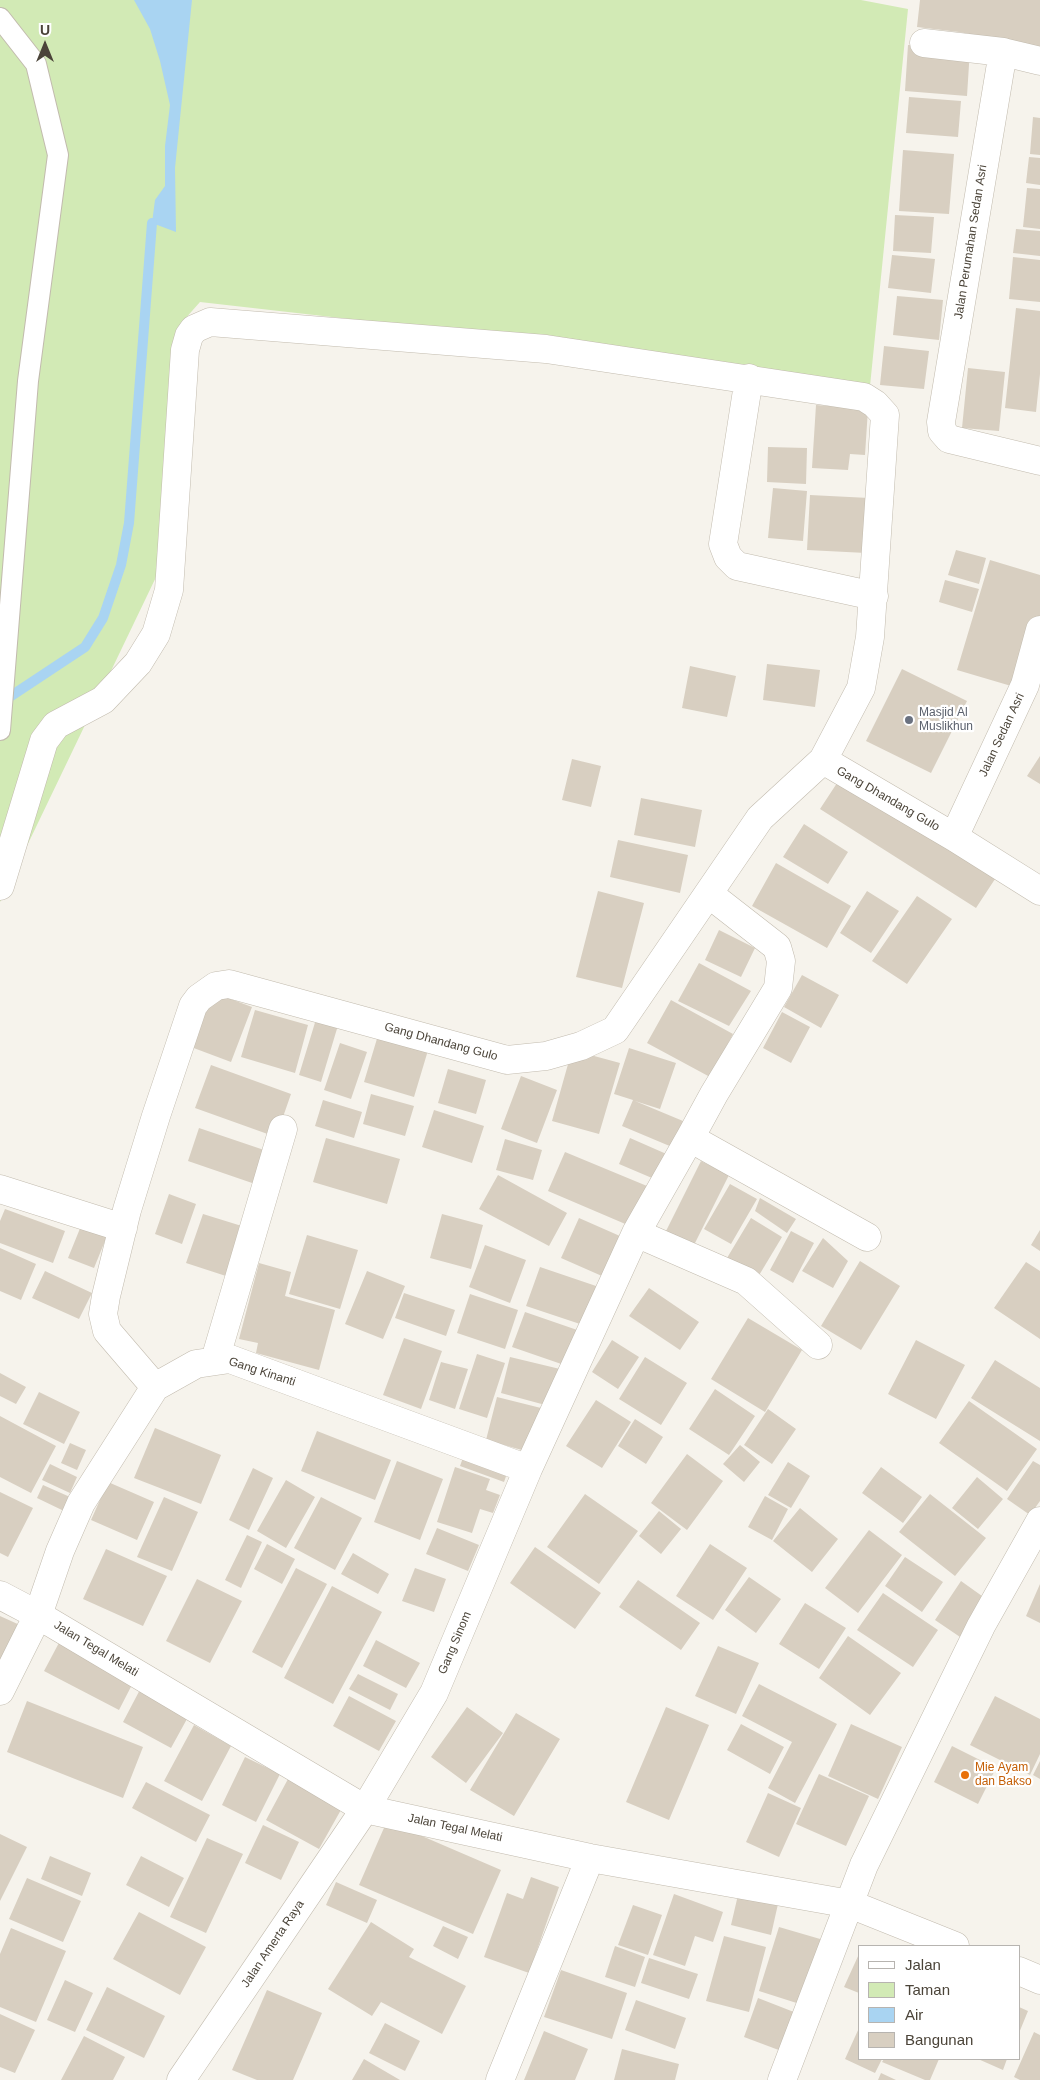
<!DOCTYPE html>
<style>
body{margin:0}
#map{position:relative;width:1040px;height:2080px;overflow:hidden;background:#f6f3ec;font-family:Arial,sans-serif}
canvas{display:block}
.legend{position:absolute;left:858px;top:1945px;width:162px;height:115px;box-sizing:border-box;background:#fff;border:1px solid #b7b4b0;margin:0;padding:6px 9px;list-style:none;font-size:15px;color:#4b4439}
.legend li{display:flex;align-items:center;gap:10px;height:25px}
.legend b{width:25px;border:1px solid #b7b4b0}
.north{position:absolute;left:20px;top:20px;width:50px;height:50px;-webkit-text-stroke:4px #fff;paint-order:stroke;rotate:0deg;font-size:14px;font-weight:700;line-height:20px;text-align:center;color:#4b4439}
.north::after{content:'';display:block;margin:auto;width:18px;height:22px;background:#4b4439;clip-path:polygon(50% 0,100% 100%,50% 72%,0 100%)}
</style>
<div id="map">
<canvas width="1040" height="2080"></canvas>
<ul class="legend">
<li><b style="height:6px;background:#fff"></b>Jalan</li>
<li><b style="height:14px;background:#d2eab5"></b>Taman</li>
<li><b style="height:14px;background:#a9d4f2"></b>Air</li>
<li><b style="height:14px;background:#d8cfc1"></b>Bangunan</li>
</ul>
<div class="north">U</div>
</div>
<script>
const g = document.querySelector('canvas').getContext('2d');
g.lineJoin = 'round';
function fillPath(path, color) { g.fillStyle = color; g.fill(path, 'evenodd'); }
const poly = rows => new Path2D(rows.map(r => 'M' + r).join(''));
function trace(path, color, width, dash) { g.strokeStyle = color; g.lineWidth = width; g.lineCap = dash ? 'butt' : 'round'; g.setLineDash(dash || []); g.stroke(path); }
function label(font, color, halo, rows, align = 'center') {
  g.font = font + ' Arial,sans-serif'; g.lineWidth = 4.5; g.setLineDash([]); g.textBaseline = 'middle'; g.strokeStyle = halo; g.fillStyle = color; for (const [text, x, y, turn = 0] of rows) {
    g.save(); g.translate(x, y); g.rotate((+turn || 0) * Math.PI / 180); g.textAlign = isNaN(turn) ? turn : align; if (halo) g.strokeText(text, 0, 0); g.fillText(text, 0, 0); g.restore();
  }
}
fillPath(poly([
 [0,0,861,0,908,9,870,386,622,350,200,302,184,320,170,548,0,902]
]), '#d2eab5');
fillPath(poly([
 [134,0,192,0,175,168,176,232,152,223,155,200,165,186,165,146,170,105,160,61,150,29]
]), '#a9d4f2');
trace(poly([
 [11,696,85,647,103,618,121,565,129,523,152,223]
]), '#a9d4f2', 10);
fillPath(poly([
 [920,0,1040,0,1040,47,959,32,917,27],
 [908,45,970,49,967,96,905,91],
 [909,97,961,101,958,137,906,133],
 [1033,117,1040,118,1040,155,1030,154],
 [903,150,954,154,949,214,899,211],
 [1029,157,1040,158,1040,185,1026,183],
 [1027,188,1040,189,1040,229,1023,227],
 [895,215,934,217,931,253,893,251],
 [1016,229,1040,231,1040,256,1013,253],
 [892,255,935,259,931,293,888,288],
 [1013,257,1040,260,1040,302,1009,299],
 [897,296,943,300,939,340,893,335],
 [1016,308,1040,311,1040,374,1036,412,1005,408],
 [884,346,929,351,924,389,880,385],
 [968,368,1005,372,999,431,962,428],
 [816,405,868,409,865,455,850,454,848,470,812,468],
 [768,447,807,448,806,484,767,482],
 [773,488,807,491,803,541,768,538],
 [810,495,869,498,866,553,807,550],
 [956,550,986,558,979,584,948,575],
 [990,560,1040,575,1040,615,1018,688,957,670],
 [945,580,979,589,972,612,939,602],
 [767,664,820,670,815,707,763,700],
 [690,666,736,676,727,717,682,708],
 [902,669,967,701,931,773,866,741],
 [1040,756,1040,784,1027,776],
 [572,759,601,766,591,807,562,800],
 [839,780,995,879,976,908,820,809],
 [641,798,702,810,695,847,634,835],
 [804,824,848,852,828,884,783,857],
 [618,840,688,855,680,893,610,877],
 [776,863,851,906,827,948,752,906],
 [598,891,644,903,622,988,576,977],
 [867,891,899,911,871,953,840,933],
 [917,896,952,919,907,984,872,961],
 [719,930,755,948,741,977,705,960],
 [699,963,751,991,729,1026,678,1001],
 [802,975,839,995,821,1028,784,1007],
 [212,992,252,1007,231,1062,191,1047],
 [671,1000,733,1034,710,1077,647,1043],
 [255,1010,308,1025,295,1073,241,1057],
 [782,1012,810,1027,791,1063,763,1048],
 [317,1016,339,1022,321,1082,299,1075],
 [379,1032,429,1047,414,1097,364,1082],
 [340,1043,367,1052,351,1099,324,1090],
 [629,1048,676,1063,660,1109,635,1101,683,1121,672,1147,622,1126,633,1100,614,1094],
 [572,1050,620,1063,599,1134,552,1121],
 [211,1065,291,1094,276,1137,195,1108],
 [448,1069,486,1080,476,1114,438,1103],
 [521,1076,557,1090,537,1143,501,1129],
 [371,1094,414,1106,405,1136,363,1124],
 [323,1100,362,1112,354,1138,315,1126],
 [434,1110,484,1126,472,1163,422,1147],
 [199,1128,267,1151,255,1184,188,1161],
 [326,1138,400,1159,387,1204,313,1182],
 [630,1138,671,1156,659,1181,619,1164],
 [505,1139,542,1150,533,1180,496,1170],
 [565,1152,647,1186,630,1226,548,1191],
 [701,1161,729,1175,694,1245,666,1231],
 [498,1175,567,1213,549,1246,479,1209],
 [730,1184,757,1199,731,1244,704,1229],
 [169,1194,196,1204,182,1244,155,1234],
 [760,1198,796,1219,787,1233,755,1211],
 [5,1209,65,1231,53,1263,0,1243,0,1221],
 [203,1214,245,1227,229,1277,186,1263],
 [442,1214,483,1225,471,1269,430,1258],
 [579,1218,629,1240,611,1280,561,1258],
 [751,1218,782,1237,758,1277,727,1258],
 [81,1226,107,1236,94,1268,68,1258],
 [1040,1230,1040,1251,1031,1245],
 [791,1231,814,1243,793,1283,770,1270],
 [307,1235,358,1250,340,1309,289,1294],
 [823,1238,848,1261,833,1288,802,1271],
 [485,1245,526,1260,510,1303,469,1287],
 [0,1248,36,1264,21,1300,0,1291],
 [860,1261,900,1286,861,1350,821,1326],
 [1026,1262,1040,1271,1040,1339,994,1308],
 [259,1263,291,1272,285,1296,335,1310,319,1370,256,1353,258,1343,239,1339],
 [540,1267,599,1287,586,1326,526,1306],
 [45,1271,92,1293,79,1319,32,1298],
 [367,1271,405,1286,383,1339,345,1324],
 [649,1288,699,1322,680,1350,629,1316],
 [404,1293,455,1310,446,1336,395,1318],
 [470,1294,518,1310,505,1349,457,1333],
 [525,1312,583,1332,570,1367,512,1347],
 [748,1318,802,1350,765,1412,711,1379],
 [404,1338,442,1351,421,1409,383,1395],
 [612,1340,639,1357,618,1389,592,1372],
 [916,1340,965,1365,936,1419,888,1394],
 [477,1354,505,1363,487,1418,459,1409],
 [510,1357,560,1369,549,1406,501,1393],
 [645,1357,687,1383,661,1425,619,1399],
 [995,1360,1040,1388,1040,1441,971,1398],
 [441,1362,468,1369,455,1409,429,1400],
 [0,1373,26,1387,16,1404,0,1396],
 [715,1389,755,1416,729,1455,689,1429],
 [39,1392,80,1412,64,1444,23,1424],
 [497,1397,541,1408,529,1452,486,1440],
 [596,1400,631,1422,602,1468,566,1446],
 [969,1401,1037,1449,1007,1491,939,1443],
 [768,1409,796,1429,772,1464,744,1445],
 [0,1416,56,1446,31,1493,0,1477],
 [635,1419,663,1437,646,1464,618,1446],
 [155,1428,221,1455,201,1504,134,1478],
 [317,1431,391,1460,375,1500,301,1471],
 [70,1443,86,1450,77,1470,61,1463],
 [740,1445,760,1462,744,1482,723,1464],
 [466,1449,510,1465,504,1482,460,1466],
 [687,1454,723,1481,687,1530,651,1503],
 [397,1461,443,1479,420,1540,374,1522],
 [1033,1461,1040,1465,1040,1501,1030,1515,1007,1499],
 [788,1462,810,1476,791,1508,768,1495],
 [50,1464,77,1477,70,1493,42,1480],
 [455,1467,490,1479,486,1490,500,1495,493,1513,480,1509,472,1533,437,1522],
 [881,1467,922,1497,903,1523,862,1493],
 [253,1468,273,1478,249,1530,229,1520],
 [977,1477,1003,1499,978,1529,952,1508],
 [286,1480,315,1497,286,1548,257,1531],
 [108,1482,154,1502,137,1540,91,1520],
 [43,1485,70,1497,64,1511,37,1498],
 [0,1492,33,1508,8,1557,0,1553],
 [585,1494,638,1531,599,1584,547,1547],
 [930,1494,986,1538,955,1576,899,1532],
 [765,1496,788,1509,772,1540,748,1527],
 [164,1497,198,1512,172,1571,137,1557],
 [321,1497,362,1518,335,1570,294,1548],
 [800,1508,838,1539,812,1572,773,1541],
 [659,1511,681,1529,661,1554,639,1536],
 [437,1528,479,1545,468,1571,426,1554],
 [869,1530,902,1555,858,1613,825,1588],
 [247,1535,262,1542,241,1588,225,1580],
 [267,1544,295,1559,282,1584,254,1569],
 [710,1544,747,1568,713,1620,676,1596],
 [535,1547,601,1593,575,1629,510,1583],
 [106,1549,167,1576,143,1626,83,1599],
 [353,1553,389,1574,378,1594,341,1574],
 [905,1557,943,1582,922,1612,885,1586],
 [296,1568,327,1584,282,1668,252,1652],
 [415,1568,446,1579,434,1612,402,1601],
 [749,1577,781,1599,756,1633,725,1610],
 [197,1579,242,1601,210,1663,166,1641],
 [638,1580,700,1623,681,1650,619,1607],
 [961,1581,989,1601,963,1639,935,1620],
 [1040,1584,1040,1623,1026,1616],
 [332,1586,382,1612,333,1704,284,1678],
 [883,1593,938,1630,913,1667,857,1630],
 [805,1603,846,1628,819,1669,779,1644],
 [0,1616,22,1626,0,1670],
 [848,1636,901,1673,870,1715,819,1678],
 [61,1639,136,1677,119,1710,44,1671],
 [376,1640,420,1663,406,1688,363,1666],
 [718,1646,759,1663,736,1714,695,1696],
 [358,1674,398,1694,390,1710,349,1689],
 [144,1682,193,1708,171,1748,123,1722],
 [759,1684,837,1724,795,1803,768,1788,792,1742,742,1716],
 [349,1696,396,1721,379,1751,333,1726],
 [995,1696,1040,1719,1040,1754,1030,1775,970,1745],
 [27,1701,143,1747,123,1798,7,1752],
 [467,1707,503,1733,466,1783,431,1757],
 [666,1707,709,1725,669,1820,626,1802],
 [516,1713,560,1739,514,1816,470,1790],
 [741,1724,784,1747,770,1774,727,1750],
 [851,1724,902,1747,878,1799,828,1776],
 [194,1725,231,1746,202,1801,164,1781],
 [952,1746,996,1768,978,1804,934,1782],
 [245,1757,280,1774,256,1822,222,1805],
 [1040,1761,1040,1779,1033,1775],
 [819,1774,869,1796,846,1846,796,1824],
 [288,1779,342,1808,319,1849,266,1820],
 [146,1782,210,1815,196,1842,132,1808],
 [768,1793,801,1808,779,1857,746,1842],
 [387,1821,501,1870,473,1934,359,1885],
 [263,1825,299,1842,281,1880,245,1863],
 [0,1834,27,1847,0,1901],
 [207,1838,243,1854,206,1933,170,1917],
 [50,1856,91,1873,82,1896,41,1879],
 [141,1856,184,1878,169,1907,126,1885],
 [531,1877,559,1887,529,1973,484,1957,507,1893,523,1899],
 [27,1878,81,1901,63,1942,9,1919],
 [336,1882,377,1900,367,1923,326,1905],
 [674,1894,723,1912,713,1942,695,1936,685,1966,653,1955],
 [738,1895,778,1904,771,1935,731,1925],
 [633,1905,662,1915,648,1955,618,1945],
 [139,1912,206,1947,180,1995,113,1959],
 [371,1922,414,1949,409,1957,466,1986,442,2034,381,2002,372,2016,328,1989],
 [443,1926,468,1937,458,1959,433,1946],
 [779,1927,827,1941,806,2006,759,1991],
 [11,1928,66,1951,36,2022,0,2007,0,1954],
 [724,1936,766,1947,749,2012,706,2001],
 [615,1946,645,1957,635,1987,605,1977],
 [859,1954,859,1993,844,1987],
 [649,1958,698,1974,689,1999,641,1983],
 [561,1970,627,1993,612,2039,544,2017],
 [65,1980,93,1993,75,2032,47,2020],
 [107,1987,165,2016,144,2058,86,2030],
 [267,1990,322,2013,293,2080,257,2080,232,2070],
 [758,1998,799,2014,784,2052,744,2037],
 [636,2000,686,2018,675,2049,625,2030],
 [1019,2007,1028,2011,1019,2033],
 [0,2014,35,2030,15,2073,0,2067],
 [385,2023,420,2041,405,2071,369,2053],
 [859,2028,859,2059,882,2059,875,2073,845,2059],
 [544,2031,588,2049,575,2080,524,2080],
 [1034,2032,1040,2035,1040,2080,1020,2080,1014,2077],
 [84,2036,125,2057,113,2080,61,2080],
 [622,2049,679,2064,675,2080,614,2080],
 [364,2059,400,2080,352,2080],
 [884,2059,939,2059,930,2080,925,2080,882,2062],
 [978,2059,1007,2059,1003,2070],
 [881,2073,896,2080,878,2080]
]), '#d8cfc1');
const lane = poly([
 [0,18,36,64,58,155,28,381,0,730]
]);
const street = poly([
 [924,43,1003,52],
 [1040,61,1003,52,941,422,942,431,949,439,1040,461],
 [749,378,723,544,728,557,737,566,874,596],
 [954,837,1025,685,1040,630],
 [0,886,44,741,56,725,103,700,138,663,156,634,169,590,185,350,189,336,194,329,210,322,546,349,864,397,875,404,885,415,870,637,861,688,823,760],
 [709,894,777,947,781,961,778,988,714,1094,690,1138,867,1237],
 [0,1189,123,1228],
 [636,1233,746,1281,818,1345],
 [215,1360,283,1129],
 [155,1387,107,1331,103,1314,106,1296,127,1210,156,1116,193,1006,199,998,216,986,229,984,507,1060,546,1056,581,1046,615,1030,760,818,823,760,954,837,1040,891],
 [0,1595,38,1615,365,1809,590,1858,850,1904,955,1946],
 [0,1691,38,1615,60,1551,81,1503,155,1387,196,1364,230,1359,528,1469],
 [1019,1971,1040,1980],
 [181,2080,365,1809,434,1693,528,1469,636,1233,690,1138],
 [500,2080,590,1858],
 [782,2080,864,1865,981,1626,1040,1521]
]);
trace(lane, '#c2bbae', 22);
trace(street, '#c2bbae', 29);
trace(lane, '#fff', 20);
trace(street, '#fff', 28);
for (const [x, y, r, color] of [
 [909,720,5,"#6b7280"],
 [965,1775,5,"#e8710a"]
]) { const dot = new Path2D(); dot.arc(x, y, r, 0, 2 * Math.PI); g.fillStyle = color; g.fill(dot); trace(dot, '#fff', 2); }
label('12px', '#4b4439', '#fff', [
 ["Jalan Perumahan Sedan Asri",971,242,-81],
 ["Jalan Sedan Asri",1002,735,-65],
 ["Gang Dhandang Gulo",888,799,30],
 ["Gang Dhandang Gulo",441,1042,15],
 ["Gang Kinanti",262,1372,18],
 ["Gang Sinom",455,1643,-67],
 ["Jalan Tegal Melati",96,1649,31],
 ["Jalan Tegal Melati",455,1828,12],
 ["Jalan Amerta Raya",273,1944,-56]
]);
label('12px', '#5b616d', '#fff', [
 ["Masjid Al",919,713],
 ["Muslikhun",919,727]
], 'left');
label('12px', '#c56008', '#fff', [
 ["Mie Ayam",975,1768],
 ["dan Bakso",975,1782]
], 'left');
</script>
